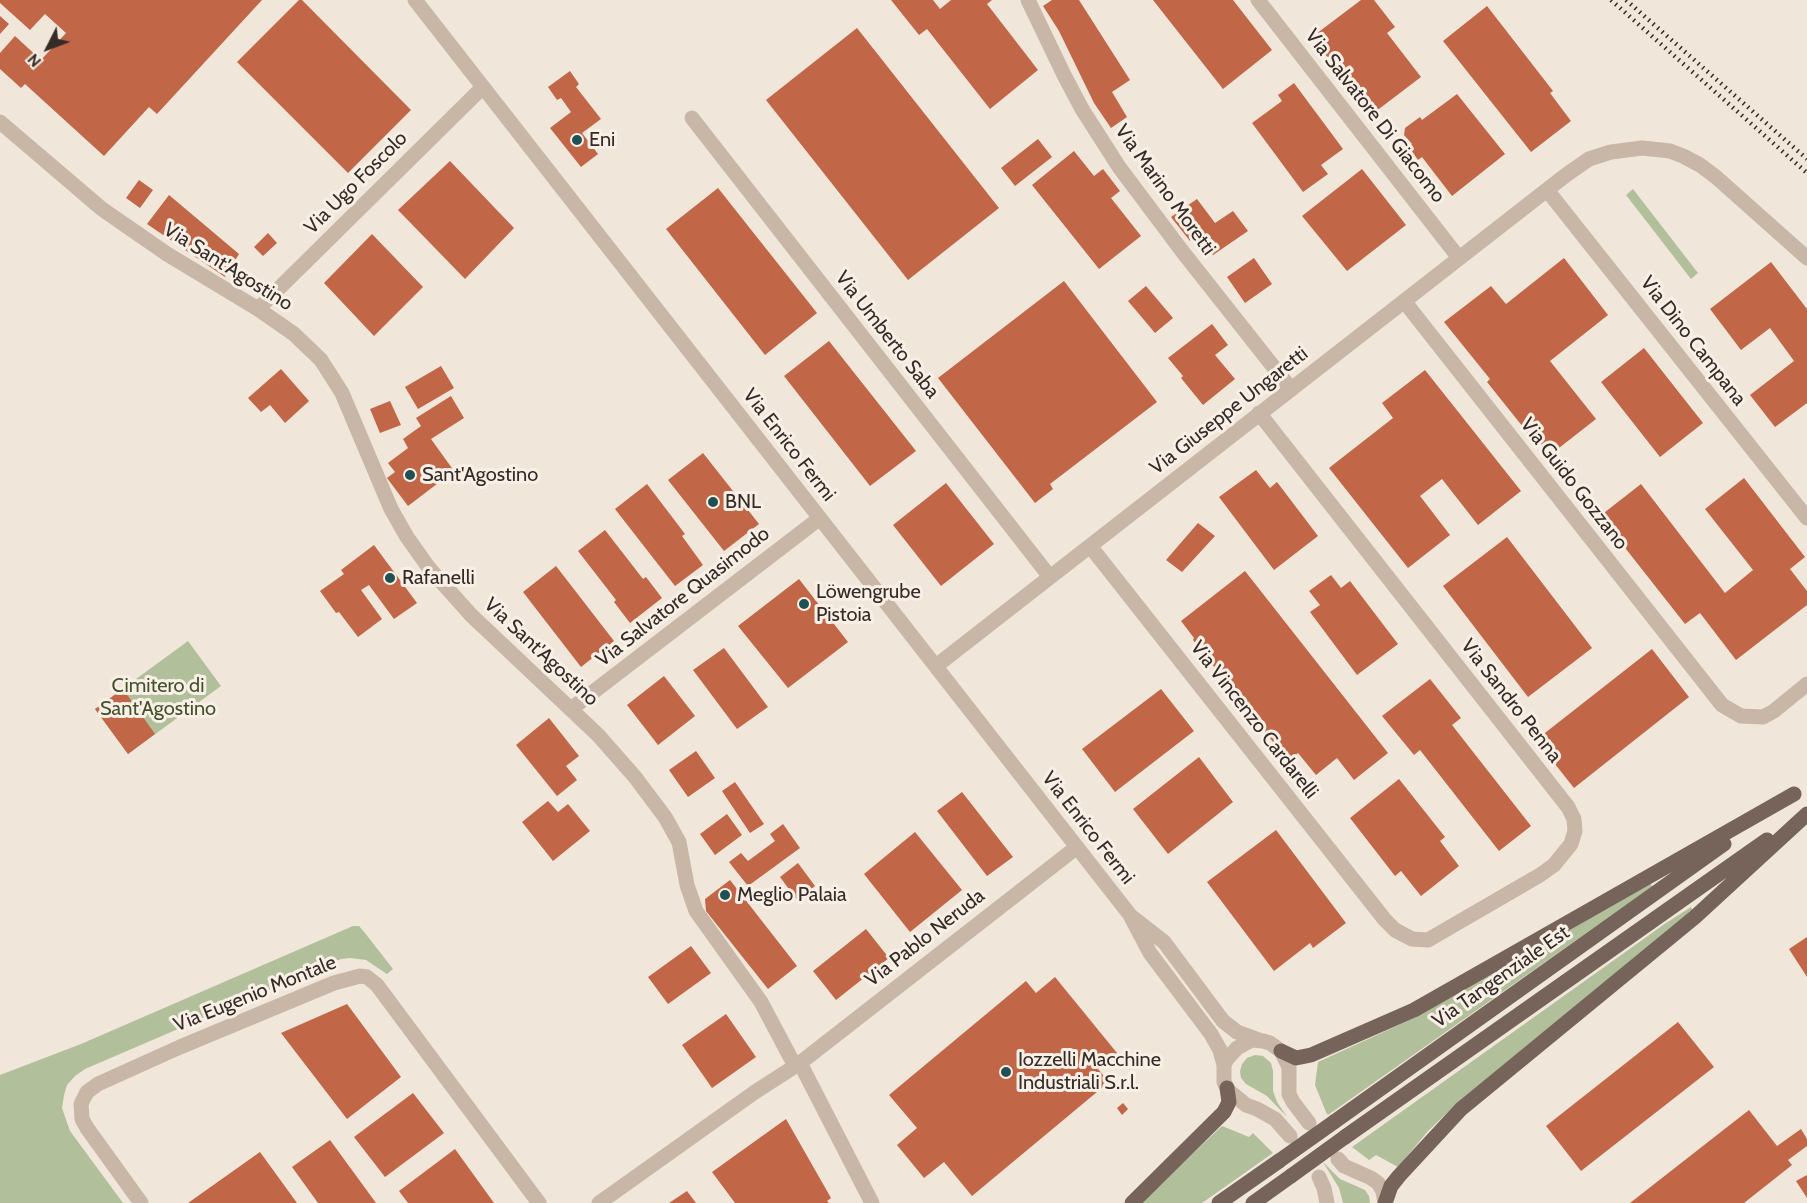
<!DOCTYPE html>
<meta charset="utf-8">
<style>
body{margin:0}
#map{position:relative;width:1807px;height:1203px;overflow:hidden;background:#f0e6da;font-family:Cabin,sans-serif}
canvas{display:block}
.north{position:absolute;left:18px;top:18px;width:60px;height:60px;-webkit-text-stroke:4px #f8f0e6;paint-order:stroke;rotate:228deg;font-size:16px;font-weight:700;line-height:24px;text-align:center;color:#352b27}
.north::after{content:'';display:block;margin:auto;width:21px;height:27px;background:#352b27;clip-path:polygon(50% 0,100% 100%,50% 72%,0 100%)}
</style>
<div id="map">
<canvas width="1807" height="1203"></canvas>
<div class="north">N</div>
</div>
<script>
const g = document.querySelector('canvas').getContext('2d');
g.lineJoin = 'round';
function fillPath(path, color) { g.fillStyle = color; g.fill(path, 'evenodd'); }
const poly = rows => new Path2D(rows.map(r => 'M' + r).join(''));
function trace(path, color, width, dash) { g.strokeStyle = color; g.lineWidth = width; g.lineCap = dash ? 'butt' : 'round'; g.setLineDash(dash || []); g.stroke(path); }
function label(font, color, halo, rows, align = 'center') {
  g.font = font + ' Cabin,sans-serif'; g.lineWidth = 6; g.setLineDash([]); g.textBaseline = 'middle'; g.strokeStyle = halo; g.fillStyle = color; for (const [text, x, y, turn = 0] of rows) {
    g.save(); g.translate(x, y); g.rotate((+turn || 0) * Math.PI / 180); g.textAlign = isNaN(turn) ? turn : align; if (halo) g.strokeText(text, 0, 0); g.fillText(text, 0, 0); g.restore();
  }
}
fillPath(poly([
 [1633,189,1698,273,1691,279,1626,195],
 [188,641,221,686,128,754,95,709],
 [1649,882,1652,886,1650,888,1328,1115,1326,1112,1315,1085,1318,1062,1414,1018,1550,942],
 [1691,907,1693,911,1464,1097,1428,1131,1398,1167,1376,1155,1369,1160,1352,1147,1666,923],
 [353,926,359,926,365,933,393,969,387,974,366,960,350,958,341,959,85,1069,75,1076,67,1085,64,1095,62,1108,70,1131,123,1203,0,1203,0,1075,81,1044],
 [1255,1055,1263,1056,1271,1063,1273,1071,1273,1091,1277,1102,1287,1117,1267,1096,1246,1084,1241,1078,1240,1071,1242,1064,1247,1058],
 [1222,1126,1249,1137,1253,1133,1273,1153,1202,1203,1140,1203],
 [1323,1162,1340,1179,1365,1190,1369,1196,1370,1203,1343,1203,1339,1188]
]), '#b2bf9b');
fillPath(poly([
 [0,0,262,0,157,114,149,107,104,156,25,84,21,88,0,69,0,53,15,36,41,60,66,33,45,14,30,30,0,3],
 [299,0,302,0,411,110,348,173,237,62],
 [891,0,933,0,940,9,951,0,992,0,987,4,1038,70,990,109,927,29,919,35],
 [1052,0,1079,0,1130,80,1112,92,1127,117,1111,128,1094,103,1059,31,1043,6],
 [1153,0,1233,0,1272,50,1223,89],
 [1361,0,1374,0,1395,27,1387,33,1421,77,1371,115,1312,37],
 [1487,6,1553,91,1550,93,1571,121,1531,152,1443,41],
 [0,16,9,24,0,34],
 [857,28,999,208,908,280,766,100],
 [570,71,579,84,576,87,601,119,582,133,598,154,581,167,550,128,571,112,561,98,557,100,548,87],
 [1294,83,1343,149,1321,165,1328,174,1303,192,1252,123,1282,101,1278,95],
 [1457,94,1505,154,1452,196,1422,157,1418,160,1409,147,1412,144,1404,135,1405,128,1420,117,1422,120],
 [1038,139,1052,157,1015,186,1001,168],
 [1074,151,1094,176,1103,169,1120,191,1111,198,1141,236,1099,269,1032,185],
 [450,161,514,228,465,279,398,210],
 [1362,169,1406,225,1347,271,1302,216],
 [139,180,153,190,140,208,126,198],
 [718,188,817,313,765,355,666,229],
 [169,195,239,254,225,277,147,224],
 [1197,199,1215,223,1233,211,1248,231,1213,255,1198,236,1190,241,1171,217],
 [268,233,277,243,263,256,254,247],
 [372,234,423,287,374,336,324,283],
 [1254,258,1272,284,1245,303,1227,277],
 [1564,258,1608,315,1550,361,1596,419,1550,455,1538,440,1535,442,1487,382,1490,379,1444,322,1491,286,1506,304],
 [1771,262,1807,309,1807,403,1775,427,1750,395,1794,361,1770,328,1741,350,1710,309],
 [1064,281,1157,402,1050,484,1053,489,1035,503,938,378],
 [1146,286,1173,318,1155,333,1128,301],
 [1212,324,1228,345,1215,355,1235,379,1203,405,1181,378,1183,376,1168,358],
 [829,341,916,451,870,486,784,376],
 [1644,348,1703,423,1660,457,1601,382],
 [441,366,454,388,418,409,405,387],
 [281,369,309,401,285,423,270,405,261,412,248,398],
 [1425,370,1521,491,1478,525,1442,479,1420,496,1450,535,1408,568,1329,468,1393,418,1382,403],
 [451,396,464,418,431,439,454,471,408,506,387,478,395,472,388,463,408,448,403,439,421,426,416,418],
 [390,401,401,425,380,433,370,409],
 [703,453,759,524,724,551,668,480],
 [1256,470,1270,488,1277,482,1318,536,1274,570,1219,497],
 [1744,478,1805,557,1790,569,1807,591,1807,605,1736,660,1700,613,1685,624,1600,516,1641,484,1725,593,1753,570,1705,509],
 [946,483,994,544,941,586,893,525],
 [647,484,685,534,682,536,703,565,675,586,615,509],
 [1198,523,1215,536,1182,572,1166,560],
 [605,530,643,579,646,577,662,598,630,623,614,602,616,600,578,551],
 [1507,537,1592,648,1528,697,1443,586],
 [374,545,417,603,394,619,369,585,361,590,382,619,358,637,339,612,336,613,320,591,344,574,341,570],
 [556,566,614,641,581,667,523,592],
 [1245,571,1388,753,1354,780,1337,758,1316,775,1298,753,1288,761,1193,640,1194,638,1181,621],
 [1331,575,1341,588,1350,581,1398,644,1357,675,1310,612,1320,605,1309,591],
 [799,579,848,642,788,688,738,626],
 [724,648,768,707,737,729,693,670],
 [1652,649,1689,697,1574,788,1536,740],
 [664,676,695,716,658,745,627,705],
 [1430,679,1461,718,1452,725,1531,826,1499,851,1420,750,1414,755,1382,716],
 [123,689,155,734,128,754,95,709],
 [1161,689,1194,731,1115,792,1082,749],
 [549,718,579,756,566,766,577,780,557,796,516,745],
 [696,751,715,778,688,797,669,770],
 [1199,757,1233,802,1168,854,1133,809],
 [1399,779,1445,837,1440,841,1459,866,1421,896,1401,871,1395,876,1350,818],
 [735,782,764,824,750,833,722,791],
 [962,792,1013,857,987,876,937,811],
 [548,801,558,812,568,804,590,831,553,861,522,822],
 [727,814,742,835,715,855,700,834],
 [783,824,800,848,748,886,729,862,741,853,748,861,775,841,770,834],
 [1276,830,1346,923,1313,948,1310,943,1274,971,1207,882],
 [915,832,962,890,910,932,864,874],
 [798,863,815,886,797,900,780,877],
 [730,880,797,966,768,989,706,911,705,899],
 [866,929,889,958,836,1000,813,971],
 [1807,937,1807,977,1789,949],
 [691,946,711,973,668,1004,648,977],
 [1055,977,1117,1053,1098,1069,1109,1082,972,1196,944,1162,924,1178,897,1145,917,1128,889,1095,1026,981,1036,993],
 [347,1004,401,1077,347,1119,281,1033],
 [726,1014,756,1057,712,1088,682,1045],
 [1678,1022,1714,1067,1581,1171,1546,1126],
 [413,1093,444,1133,385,1177,354,1137],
 [1123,1103,1128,1109,1122,1115,1117,1108],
 [1749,1110,1777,1146,1801,1129,1807,1139,1807,1146,1788,1160,1792,1165,1744,1203,1630,1203],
 [786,1119,831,1198,827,1201,829,1203,735,1203,712,1172],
 [330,1140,376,1203,318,1203,292,1167],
 [455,1149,494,1203,408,1203,399,1191],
 [260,1152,297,1203,188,1203],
 [1807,1175,1807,1198,1796,1181],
 [687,1191,696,1203,669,1203]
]), '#c16647');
trace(poly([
 [415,0,1130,915,1150,953,1211,1034,1220,1050,1224,1065],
 [1028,0,1064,75,1082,109,1119,167,1182,251,1291,389],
 [1258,0,1459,258],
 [692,118,1050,577],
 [0,122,102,209,167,254,258,309,294,334,321,360,342,393,391,509,407,537,429,568,471,615,598,735,635,777,665,817,679,842,687,885,696,911,761,1002,795,1066],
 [1547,190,1807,518],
 [1404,301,1722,705,1741,716,1763,717,1774,711,1807,684],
 [258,309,483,87],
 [1090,546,1385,920,1395,930,1412,939,1428,940,1540,875,1554,865,1571,844,1575,831,1574,819,1568,807,1259,413],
 [936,666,1566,175,1589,159,1611,152,1642,148,1670,151,1683,156,1700,165,1716,177,1807,258],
 [571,709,820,518],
 [1132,917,1164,942,1223,1021,1237,1032,1259,1040],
 [800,1063,872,1203],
 [1290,1136,1275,1119,1257,1109,1246,1105,1229,1091,1224,1082,1224,1065,1227,1059,1237,1048,1252,1040,1263,1041,1270,1043,1281,1051,1289,1067,1289,1094,1293,1102,1309,1123],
 [1338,1159,1344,1166,1371,1178,1378,1183,1383,1191,1385,1203],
 [1319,1177,1324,1188,1327,1203],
 [141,1203,87,1128,82,1119,81,1104,87,1092,98,1084,180,1047,334,983,360,976,367,977,377,985,539,1203],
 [599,1203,755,1092,800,1063,1077,847]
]), '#c8b6a7', 15);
trace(poly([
 [1281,1051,1296,1058,1311,1055,1414,1010,1794,794],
 [1334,1122,1724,844],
 [1345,1137,1767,840],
 [1132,1203,1224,1112,1229,1102,1227,1088],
 [1219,1203,1279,1161],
 [1253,1203,1291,1176],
 [1385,1203,1391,1186,1399,1176,1461,1109,1695,917,1807,814]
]), '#766359', 15);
trace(poly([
 [1611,0,1807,173],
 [1626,0,1807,159]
]), '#352b27', 4.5, [1.5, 4.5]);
trace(poly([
 [1279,1161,1334,1122],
 [1291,1176,1345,1137]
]), '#766359', 15);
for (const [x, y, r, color] of [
 [577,140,6,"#1e5054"],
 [410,475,6,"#1e5054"],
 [713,502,6,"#1e5054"],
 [390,578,6,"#1e5054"],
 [804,604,6,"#1e5054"],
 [725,895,6,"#1e5054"],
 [1006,1072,6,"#1e5054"]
]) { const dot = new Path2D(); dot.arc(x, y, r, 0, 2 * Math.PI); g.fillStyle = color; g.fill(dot); trace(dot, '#f8f0e6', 2); }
label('20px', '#352b27', '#f8f0e6', [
 ["Via Salvatore Di Giacomo",1375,116,52],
 ["Via Ugo Foscolo",356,183,-45],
 ["Via Marino Moretti",1165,190,54],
 ["Via Sant'Agostino",228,267,32],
 ["Via Umberto Saba",887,335,52],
 ["Via Dino Campana",1693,341,52],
 ["Via Giuseppe Ungaretti",1229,411,-38],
 ["Via Enrico Fermi",789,445,52],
 ["Via Guido Gozzano",1574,484,52],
 ["Via Salvatore Quasimodo",683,597,-38],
 ["Via Sant'Agostino",541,652,43],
 ["Via Sandro Penna",1511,701,52],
 ["Via Vincenzo Cardarelli",1254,720,52],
 ["Via Enrico Fermi",1088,828,52],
 ["Via Pablo Neruda",925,938,-38],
 ["Via Tangenziale Est",1501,977,-35],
 ["Via Eugenio Montale",255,994,-22]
]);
label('20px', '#352b27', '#f8f0e6', [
 ["Eni",589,140],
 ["Sant'Agostino",422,475],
 ["BNL",725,502],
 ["Rafanelli",402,578],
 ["Löwengrube",816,592],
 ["Pistoia",816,615],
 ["Meglio Palaia",737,895],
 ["Iozzelli Macchine",1018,1060],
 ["Industriali S.r.l.",1018,1083]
], 'left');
label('20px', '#44522c', '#f8f0e6', [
 ["Cimitero di",158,686],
 ["Sant'Agostino",158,709]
]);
</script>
